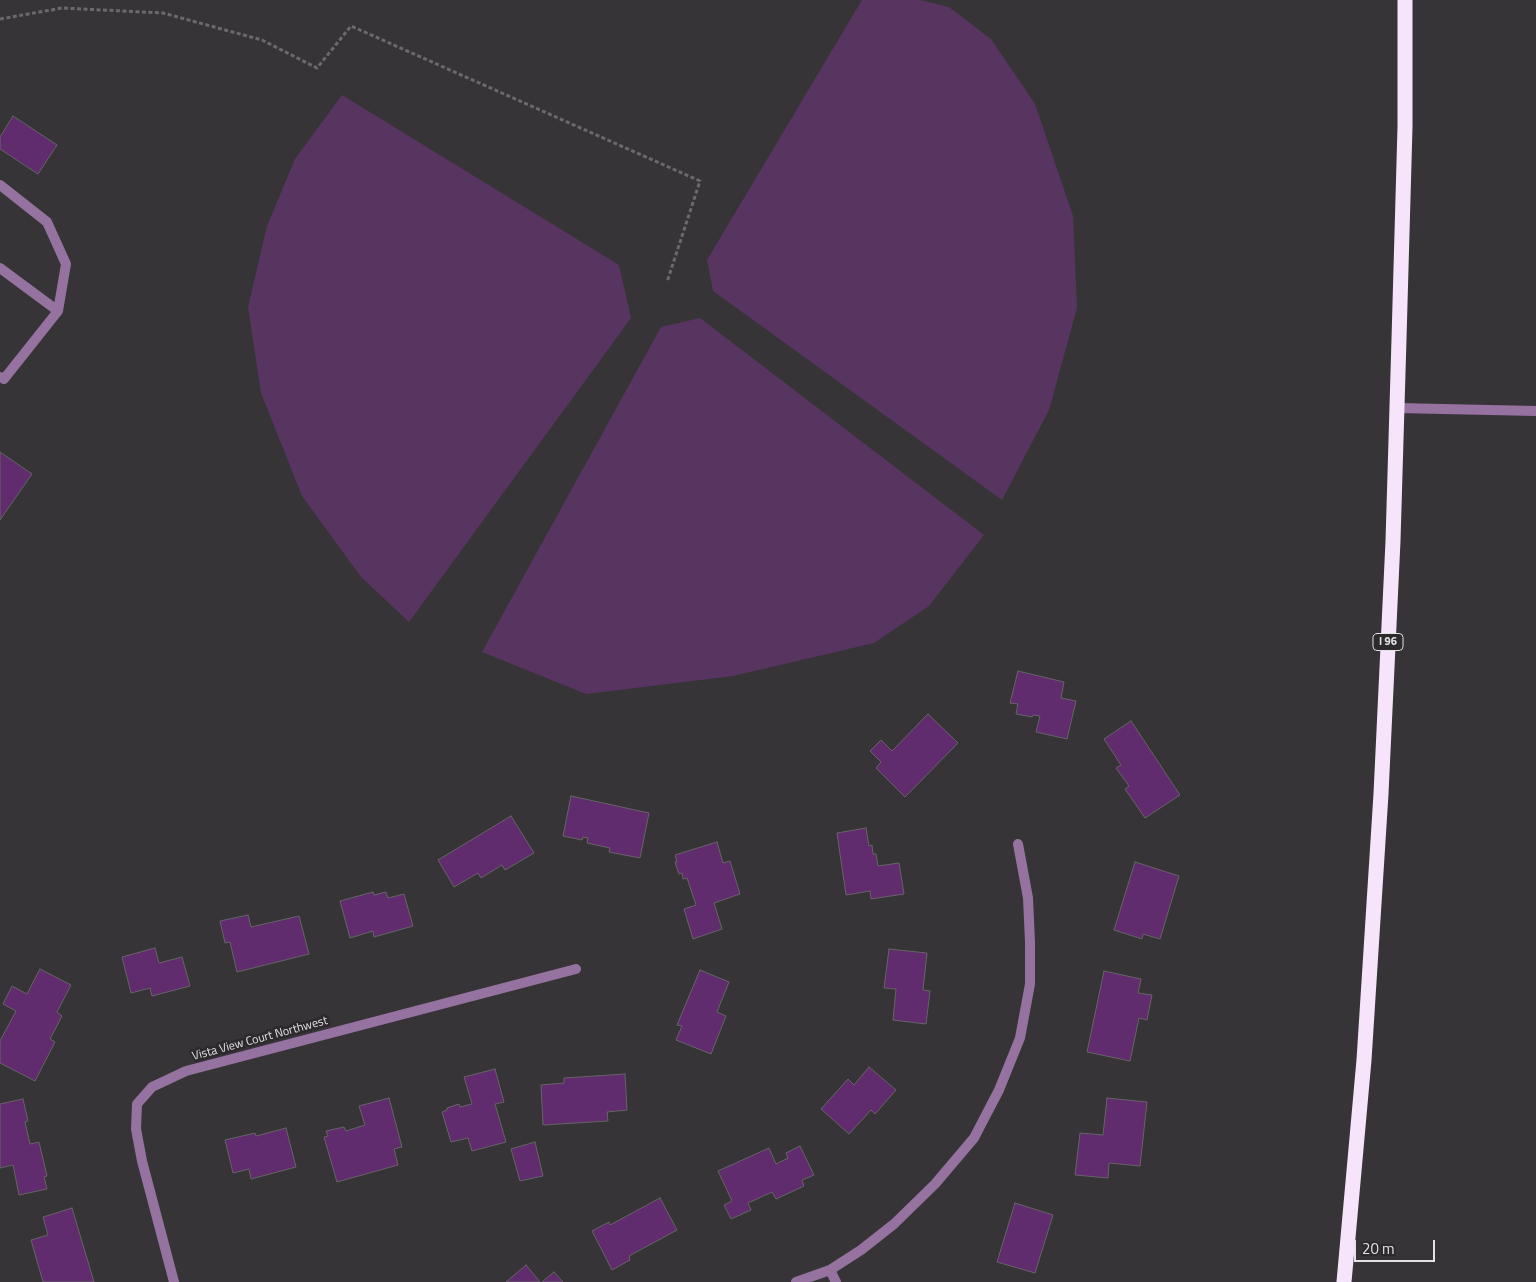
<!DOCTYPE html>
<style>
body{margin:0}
#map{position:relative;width:1536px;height:1282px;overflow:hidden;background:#363437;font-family:"Titillium Web",sans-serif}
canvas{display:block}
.scale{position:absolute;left:1354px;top:1240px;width:81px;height:22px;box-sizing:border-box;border:2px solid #e4e2e4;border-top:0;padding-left:6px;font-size:15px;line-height:18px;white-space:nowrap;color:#e4e2e4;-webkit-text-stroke:4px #2c2a2d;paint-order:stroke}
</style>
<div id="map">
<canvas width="1536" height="1282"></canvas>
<div class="scale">20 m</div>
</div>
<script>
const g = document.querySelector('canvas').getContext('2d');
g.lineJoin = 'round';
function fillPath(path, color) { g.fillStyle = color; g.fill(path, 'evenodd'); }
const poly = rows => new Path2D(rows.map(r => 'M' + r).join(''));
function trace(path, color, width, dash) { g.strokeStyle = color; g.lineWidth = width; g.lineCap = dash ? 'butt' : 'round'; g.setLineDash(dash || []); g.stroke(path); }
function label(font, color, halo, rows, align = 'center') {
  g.font = font + ' "Titillium Web",sans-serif'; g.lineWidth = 5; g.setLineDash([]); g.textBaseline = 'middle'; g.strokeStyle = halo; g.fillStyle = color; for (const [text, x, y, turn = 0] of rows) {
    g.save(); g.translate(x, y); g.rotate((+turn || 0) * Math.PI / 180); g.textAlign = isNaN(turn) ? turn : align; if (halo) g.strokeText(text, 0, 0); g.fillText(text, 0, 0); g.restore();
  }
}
fillPath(poly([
 [862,0,920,0,949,7,991,39,1035,104,1073,216,1077,308,1049,410,1002,500,713,291,707,260],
 [342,95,619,265,631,318,409,622,361,577,302,496,261,393,248,307,267,226,295,159],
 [700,318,984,535,929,606,874,643,733,676,586,694,482,652,661,327]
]), '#583560');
const building = poly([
 [13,116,57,145,38,174,0,149,0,137,13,116],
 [0,452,32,474,0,520,0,452],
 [1018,671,1064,682,1061,698,1076,701,1067,739,1036,732,1040,716,1033,715,1032,717,1016,714,1018,704,1010,703,1018,671],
 [928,714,958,743,905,797,876,768,881,762,870,751,881,740,892,751,928,714],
 [1131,721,1180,795,1145,818,1125,789,1129,786,1116,768,1121,765,1104,739,1131,721],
 [571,796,649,813,640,858,609,852,610,848,587,843,588,838,583,837,582,840,563,836,571,796],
 [511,816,534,853,505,870,502,865,481,878,478,873,454,887,438,860,511,816],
 [866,828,869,846,872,845,873,854,876,854,878,866,899,863,904,894,871,899,870,891,846,895,837,833,866,828],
 [717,842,723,863,730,861,740,894,714,903,722,929,693,939,684,909,696,905,687,878,683,879,682,873,679,874,675,862,677,862,675,855,717,842],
 [1135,862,1179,876,1160,939,1143,934,1142,939,1114,930,1135,862],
 [373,892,374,895,386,892,388,898,404,894,413,926,374,937,373,931,350,938,340,901,373,892],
 [248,915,251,927,299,916,309,954,237,972,230,942,225,943,220,921,248,915],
 [155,948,159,963,182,957,190,986,152,996,150,988,131,993,122,957,155,948],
 [889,949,927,953,923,990,930,991,926,1024,893,1020,896,989,884,988,889,949],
 [40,969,71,985,57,1012,62,1016,50,1039,55,1042,35,1081,0,1063,0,1041,16,1011,3,1004,12,986,27,994,40,969],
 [700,970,729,982,717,1012,726,1016,711,1054,676,1040,682,1026,677,1025,700,970],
 [1104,971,1141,979,1138,993,1152,995,1147,1020,1139,1018,1130,1061,1087,1052,1104,971],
 [869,1067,896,1090,875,1114,871,1110,849,1134,821,1109,848,1079,854,1085,869,1067],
 [495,1069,504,1102,495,1104,506,1142,472,1151,468,1138,451,1142,442,1112,447,1110,447,1108,459,1104,460,1107,472,1104,464,1077,495,1069],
 [625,1074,627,1110,607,1112,608,1121,543,1125,541,1085,564,1083,564,1078,625,1074],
 [389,1098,402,1147,394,1149,398,1165,337,1182,324,1137,328,1136,326,1131,344,1127,346,1131,365,1125,359,1106,389,1098],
 [1107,1098,1147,1102,1140,1166,1109,1163,1108,1178,1075,1175,1080,1133,1103,1135,1107,1098],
 [23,1099,28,1121,25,1122,30,1144,39,1142,47,1176,44,1177,47,1189,19,1195,13,1165,0,1168,0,1104,23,1099],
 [286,1128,296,1167,251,1179,249,1169,233,1173,225,1140,255,1133,256,1136,286,1128],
 [535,1142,543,1176,520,1181,511,1149,535,1142],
 [800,1146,814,1175,802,1180,804,1186,776,1199,772,1192,748,1203,751,1210,731,1219,724,1205,732,1201,718,1171,769,1148,776,1164,788,1158,786,1153,800,1146],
 [660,1198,677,1230,629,1256,630,1260,612,1270,592,1231,609,1222,610,1225,660,1198],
 [1015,1203,1053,1215,1035,1273,997,1262,1015,1203],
 [72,1208,94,1282,43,1282,31,1240,48,1235,43,1217,72,1208],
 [526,1265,540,1282,506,1282,526,1265],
 [554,1272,563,1282,542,1282,554,1272]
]);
fillPath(building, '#602c6d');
trace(building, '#666467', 1);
trace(poly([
 [0,19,62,8,163,13,262,40,317,68,351,26,700,181,667,282]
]), '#6b696c', 3, [4, 2.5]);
trace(poly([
 [0,185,47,222,66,264,58,311],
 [0,268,58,311,4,379,0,377],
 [1397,408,1536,411]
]), '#9672a0', 10);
trace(poly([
 [830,1270,836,1282],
 [174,1282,142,1161,136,1129,137,1104,152,1087,186,1071,576,969],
 [796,1282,830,1270,861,1250,894,1224,935,1184,974,1138,999,1090,1020,1038,1030,984,1030,942,1028,898,1018,844]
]), '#9672a0', 10);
trace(poly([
 [1344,1282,1364,1060,1381,794,1393,541,1399,339,1405,127,1405,0]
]), '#f6e4fa', 15);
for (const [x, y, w] of [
 [1388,642,30]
]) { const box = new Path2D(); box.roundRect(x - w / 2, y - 8.5, w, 17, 4); g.fillStyle = '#2c2a2d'; g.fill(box); trace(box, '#e4e2e4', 1); }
label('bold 11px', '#e4e2e4', null, [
 ["I 96",1388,642]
]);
label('12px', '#e4e2e4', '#2c2a2d', [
 ["Vista View Court Northwest",260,1039,-15]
]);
</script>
